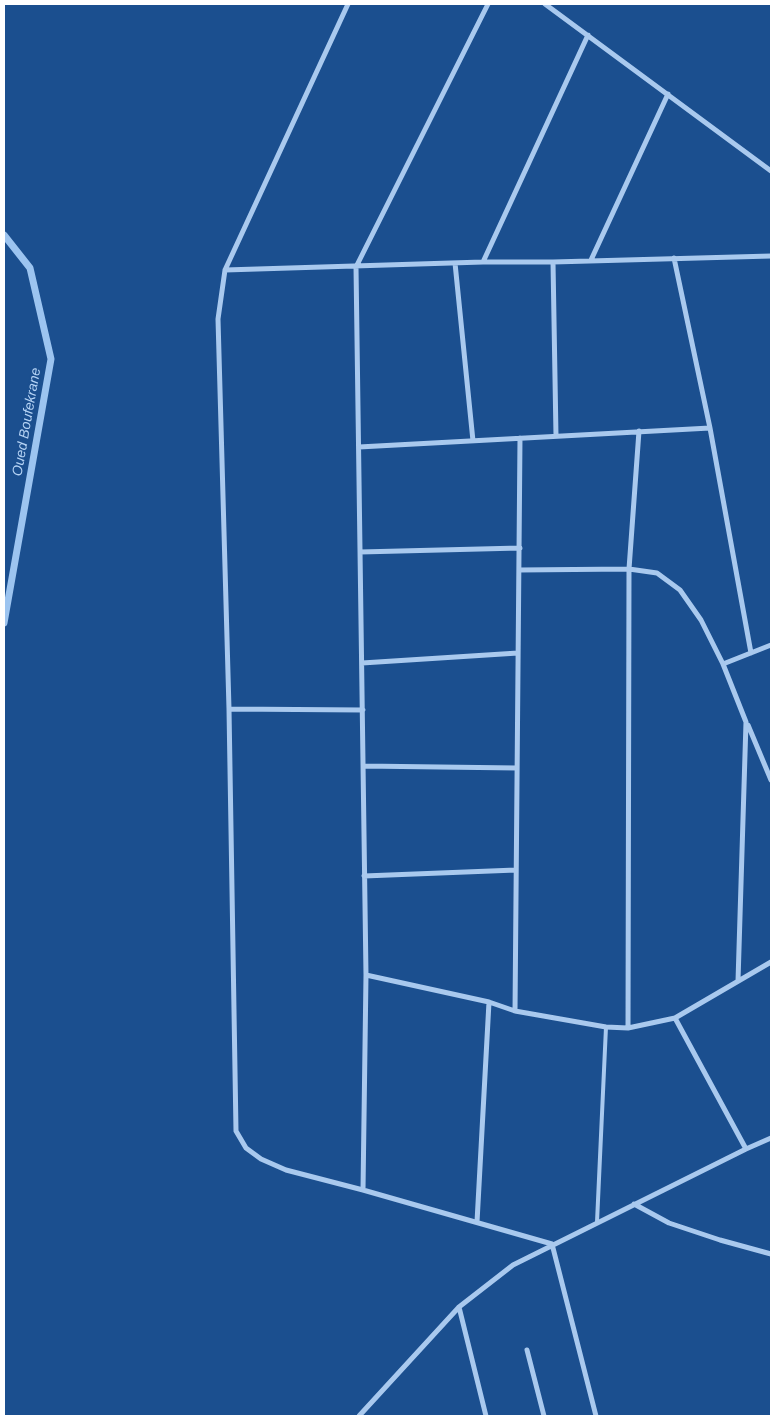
<!DOCTYPE html>
<style>
body{margin:0}
#map{position:relative;width:775px;height:1420px;overflow:hidden;background:#1b4f8f;font-family:Helvetica,sans-serif}
canvas{display:block}
.frame{position:absolute;inset:0;border:5px solid #fff;pointer-events:none}
</style>
<div id="map">
<canvas width="775" height="1420"></canvas>
<div class="frame"></div>
</div>
<script>
const g = document.querySelector('canvas').getContext('2d');
g.lineJoin = 'round';
const poly = rows => new Path2D(rows.map(r => 'M' + r).join(''));
function trace(path, color, width, dash) { g.strokeStyle = color; g.lineWidth = width; g.lineCap = dash ? 'butt' : 'round'; g.setLineDash(dash || []); g.stroke(path); }
function label(font, color, halo, rows, align = 'center') {
  g.font = font + ' Helvetica,sans-serif'; g.lineWidth = 4; g.setLineDash([]); g.textBaseline = 'middle'; g.strokeStyle = halo; g.fillStyle = color; for (const [text, x, y, turn = 0] of rows) {
    g.save(); g.translate(x, y); g.rotate((+turn || 0) * Math.PI / 180); g.textAlign = isNaN(turn) ? turn : align; if (halo) g.strokeText(text, 0, 0); g.fillText(text, 0, 0); g.restore();
  }
}
trace(poly([
 [4,235,30,268,51,359,4,623]
]), '#9cc4f0', 7);
trace(poly([
 [597,1222,606,1027]
]), '#a9c9ee', 4);
trace(poly([
 [348,4,225,270,218,319,229,709,236,1131,246,1148,261,1159,286,1170,363,1190,552,1244,596,1416],
 [545,4,771,171],
 [674,258,710,428,751,653],
 [591,260,668,94],
 [483,262,588,35],
 [553,262,556,436],
 [455,263,473,441],
 [225,270,483,262,553,262,771,256],
 [359,447,710,428],
 [360,552,520,548],
 [519,570,629,569,657,573,680,590,701,620,723,664,771,645],
 [362,663,518,653],
 [723,664,746,722,738,981],
 [229,709,363,710],
 [748,725,771,780],
 [363,766,517,768],
 [364,876,516,870],
 [366,975,489,1002,515,1011,606,1027,628,1028,675,1018,771,962],
 [515,1011,520,438],
 [675,1018,746,1149],
 [628,1028,629,569,639,431],
 [363,1190,366,975,356,267,488,4],
 [634,1204,669,1223,720,1240,771,1254],
 [477,1222,489,1002],
 [459,1307,486,1416],
 [527,1350,544,1416],
 [359,1416,459,1307,513,1265,746,1149,771,1138]
]), '#a9c9ee', 5);
label('italic 14px', '#b5d3f5', '#1b4f8f', [
 ["Oued Boufekrane",27,422,-80]
]);
</script>
